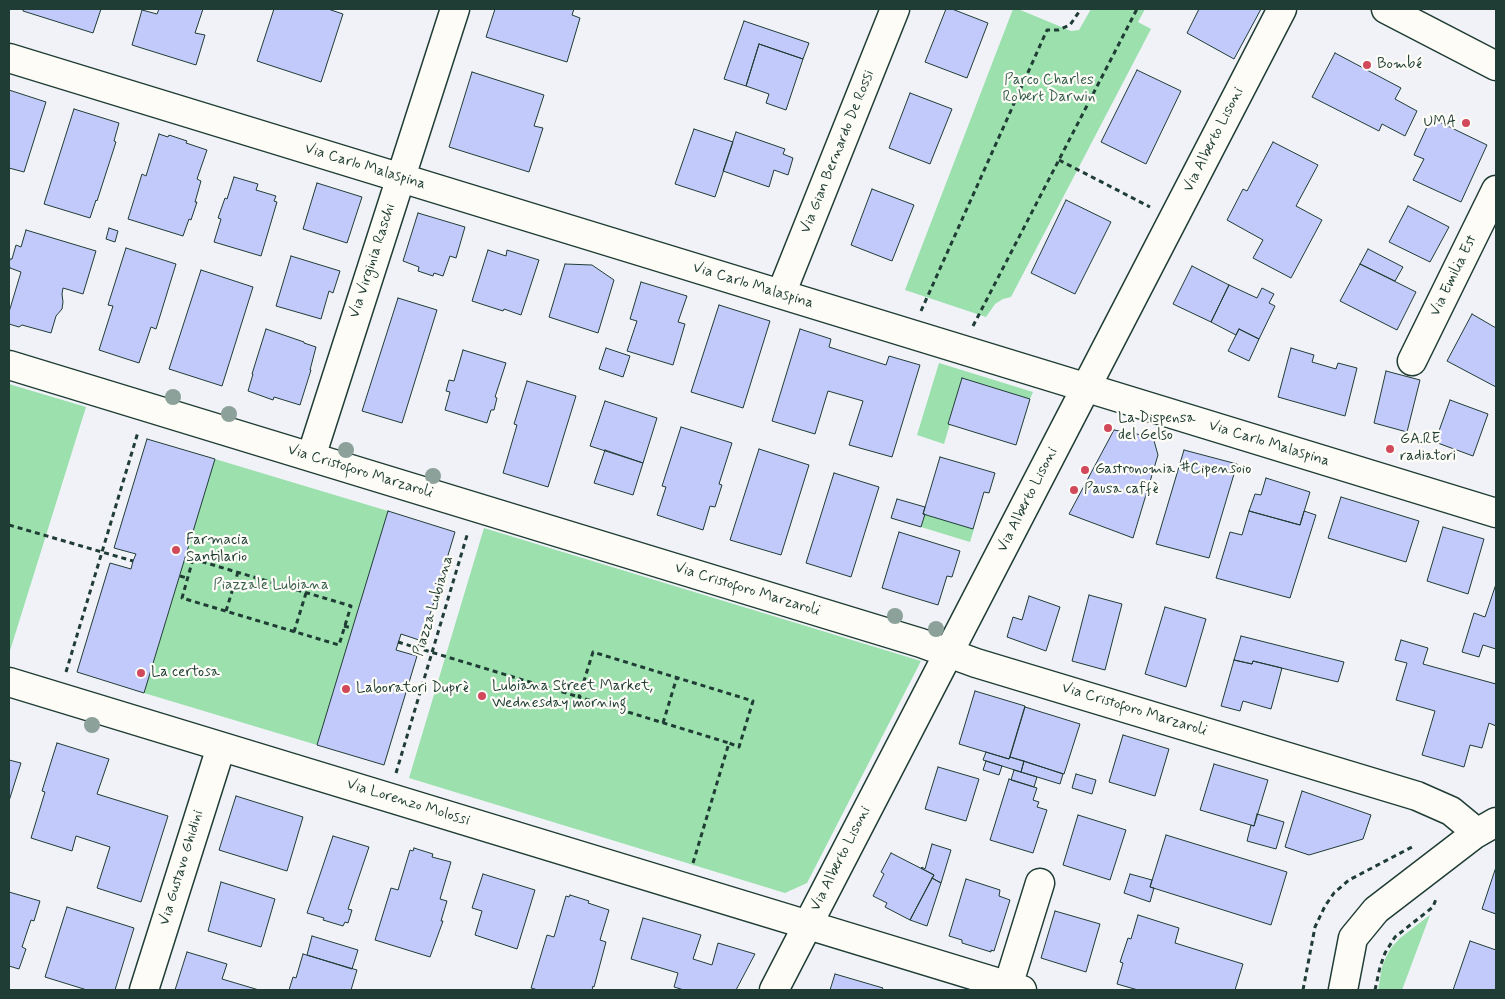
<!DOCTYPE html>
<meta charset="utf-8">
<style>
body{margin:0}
#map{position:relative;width:1505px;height:999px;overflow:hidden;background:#f1f2f8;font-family:Mynerve,sans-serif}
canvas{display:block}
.frame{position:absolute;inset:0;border:10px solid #1f3d34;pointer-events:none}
</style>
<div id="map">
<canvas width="1505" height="999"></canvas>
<div class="frame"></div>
</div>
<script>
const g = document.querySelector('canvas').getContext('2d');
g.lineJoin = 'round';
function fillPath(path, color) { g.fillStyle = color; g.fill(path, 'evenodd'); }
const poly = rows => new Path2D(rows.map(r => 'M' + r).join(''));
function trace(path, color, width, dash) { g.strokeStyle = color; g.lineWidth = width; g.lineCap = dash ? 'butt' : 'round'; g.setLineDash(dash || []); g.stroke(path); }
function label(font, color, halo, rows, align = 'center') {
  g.font = font + ' Mynerve,sans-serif'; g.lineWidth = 4.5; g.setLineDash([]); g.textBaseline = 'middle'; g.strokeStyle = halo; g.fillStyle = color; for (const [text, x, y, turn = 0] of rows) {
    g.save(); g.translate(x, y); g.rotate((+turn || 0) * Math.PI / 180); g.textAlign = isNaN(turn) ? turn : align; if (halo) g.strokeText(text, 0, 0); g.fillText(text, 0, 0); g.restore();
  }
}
fillPath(poly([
 [1013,9,1018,9,1071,31,1079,30,1091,9,1145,9,1138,22,1151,29,1011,297,1003,299,995,304,986,317,905,290],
 [939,363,1033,392,1030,399,962,378,948,423,950,424,944,444,917,435],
 [9,384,86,407,9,654],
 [215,459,388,511,317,745,144,693],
 [925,514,974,529,970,542,921,527],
 [484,528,921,661,807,883,785,893,409,778],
 [1430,915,1402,990,1378,990,1382,967,1386,957,1391,948,1400,938]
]), '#9be0ad');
const building = poly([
 [23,9,101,9,93,33,23,11,23,9],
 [159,9,203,9,195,33,205,35,196,65,132,45,142,10,157,14,159,9],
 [274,9,328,9,343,14,321,82,257,61,274,9],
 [495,9,574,9,572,15,580,18,567,62,486,37,495,9],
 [946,9,952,9,988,23,967,78,925,62,946,9],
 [1199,9,1261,9,1234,59,1187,33,1199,9],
 [744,21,809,43,803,59,759,44,746,86,724,79,744,21],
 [759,44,803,59,786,110,766,103,769,94,746,86,759,44],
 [1335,53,1401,88,1395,99,1417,111,1405,136,1382,124,1379,131,1312,97,1335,53],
 [1137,70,1181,91,1146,164,1101,142,1137,70],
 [472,72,544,95,534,126,543,128,529,172,449,147,472,72],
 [9,90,46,102,24,172,9,168,9,90],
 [910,93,952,109,930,164,889,148,910,93],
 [74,109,119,123,114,141,116,142,97,201,96,200,90,218,44,204,74,109],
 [1431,118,1487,145,1461,202,1413,180,1424,159,1414,155,1431,118],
 [694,129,733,142,715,197,675,184,694,129],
 [736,132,785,149,783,154,793,158,788,175,774,170,769,187,723,171,736,132],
 [159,134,168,137,169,135,187,141,186,143,207,150,197,179,201,181,195,202,197,202,191,220,189,219,183,236,128,219,142,174,146,176,159,134],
 [1273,142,1318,165,1296,206,1322,220,1291,278,1253,258,1263,240,1227,220,1243,189,1247,191,1273,142],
 [234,177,258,184,256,190,276,196,274,201,277,202,261,256,214,242,221,219,218,218,225,198,227,199,234,177],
 [317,183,362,197,347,243,303,229,317,183],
 [872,189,914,205,892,261,851,245,872,189],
 [1066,200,1111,222,1075,294,1031,273,1066,200],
 [1408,206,1449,227,1430,262,1389,242,1408,206],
 [418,213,465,227,456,258,450,256,443,276,434,273,433,276,418,271,419,267,403,261,418,213],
 [109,228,118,231,115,242,106,239,109,228],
 [26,230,96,251,83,294,63,288,62,294,63,302,62,309,56,316,51,333,22,325,19,327,9,324,9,312,21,272,10,268,9,264,10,259,12,259,16,245,21,247,26,230],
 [126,248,176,264,156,329,151,327,139,363,99,350,113,306,108,305,126,248],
 [1368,249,1403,267,1395,281,1360,264,1368,249],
 [488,250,506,256,507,250,539,260,521,315,504,309,503,311,472,301,488,250],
 [291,256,340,271,333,293,329,291,321,319,276,306,291,256],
 [565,264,592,265,614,280,598,333,549,317,565,264],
 [1360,264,1416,292,1397,330,1340,301,1360,264],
 [1192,266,1229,285,1211,322,1173,304,1192,266],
 [201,270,253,287,222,386,169,369,201,270],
 [641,282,687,296,678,322,685,324,673,365,627,351,637,321,630,319,641,282],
 [1229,285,1257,298,1262,288,1274,294,1269,303,1275,306,1259,339,1239,329,1236,335,1211,322,1229,285],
 [398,298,437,310,402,423,362,411,398,298],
 [719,305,770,321,743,408,691,392,719,305],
 [1472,314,1496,328,1496,387,1447,361,1472,314],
 [266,329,304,342,304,343,316,347,310,370,311,370,300,405,274,397,273,400,248,391,253,374,252,374,266,329],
 [800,329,831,339,829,347,886,365,889,356,920,365,892,457,849,445,863,401,828,391,815,434,772,421,800,329],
 [1239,329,1259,339,1249,361,1228,351,1239,329],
 [606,348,630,356,623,377,599,369,606,348],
 [1291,348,1314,355,1312,362,1336,369,1338,363,1357,368,1345,416,1278,397,1291,348],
 [463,350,506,363,495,397,497,398,494,410,491,410,487,423,445,410,450,392,446,391,449,380,454,381,463,350],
 [1386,371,1420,380,1407,432,1374,423,1386,371],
 [962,378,1030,399,1016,445,948,424,962,378],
 [527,381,576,396,548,487,503,473,517,425,514,424,527,381],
 [1450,400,1488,414,1473,456,1435,442,1450,400],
 [605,401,657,418,643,463,590,446,605,401],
 [681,427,732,443,719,484,722,485,715,507,710,506,703,530,657,515,666,487,662,486,681,427],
 [1114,430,1153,437,1158,455,1133,538,1069,514,1114,430],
 [147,439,215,459,144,693,77,672,110,563,131,569,133,561,136,554,114,548,147,439],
 [759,449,809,465,781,555,730,540,759,449],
 [605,450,643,463,633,495,594,483,605,450],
 [1184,450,1237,464,1209,558,1156,544,1184,450],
 [940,457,995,473,989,493,984,492,973,529,923,514,940,457],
 [834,473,879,487,851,577,806,563,834,473],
 [1266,478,1310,492,1300,525,1249,511,1255,494,1261,495,1266,478],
 [1341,497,1419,521,1406,562,1328,538,1341,497],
 [897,499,925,507,923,514,925,514,921,527,891,518,897,499],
 [388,511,455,532,422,641,401,634,396,650,417,656,384,765,317,745,388,511],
 [1249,511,1300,525,1304,511,1316,515,1290,598,1216,578,1230,532,1242,535,1249,511],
 [1443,527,1484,539,1468,594,1427,581,1443,527],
 [899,532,960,551,952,577,947,576,938,605,882,588,899,532],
 [1495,587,1496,587,1496,649,1483,645,1479,657,1462,652,1474,613,1485,617,1495,587],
 [1089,595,1122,604,1105,670,1072,661,1089,595],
 [1029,596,1060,607,1046,651,1007,637,1013,617,1022,620,1029,596],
 [1165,607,1206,619,1186,687,1145,674,1165,607],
 [1241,636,1344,662,1338,682,1253,661,1252,664,1234,660,1241,636],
 [1401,640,1428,648,1423,664,1496,684,1496,726,1489,723,1482,748,1470,745,1464,767,1422,755,1435,711,1396,700,1407,663,1395,660,1401,640],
 [1234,660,1252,664,1253,661,1282,668,1271,709,1243,701,1240,711,1221,706,1234,660],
 [975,691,1025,706,1009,759,959,744,975,691],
 [1025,707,1080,724,1064,774,1010,757,1025,707],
 [1123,735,1169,749,1155,796,1109,782,1123,735],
 [57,743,109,759,97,794,168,816,141,902,97,888,110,847,76,836,72,851,31,838,45,792,42,791,57,743],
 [986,752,1009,759,1010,757,1024,761,1021,772,983,760,986,752],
 [9,760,21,763,9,801,9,760],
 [986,761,1002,766,999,775,983,770,986,761],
 [1024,761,1063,774,1060,784,1021,772,1024,761],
 [1214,764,1268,780,1254,826,1200,810,1214,764],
 [938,767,979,779,966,821,925,809,938,767],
 [1014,770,1037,777,1034,787,1011,780,1014,770],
 [1076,774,1096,780,1092,794,1072,788,1076,774],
 [1009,779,1037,788,1033,800,1039,802,1037,807,1047,810,1033,853,990,840,1009,779],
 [1302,791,1371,815,1363,839,1309,855,1285,847,1302,791],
 [236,796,303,817,287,871,219,850,236,796],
 [1257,814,1284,822,1276,849,1247,841,1251,825,1254,826,1257,814],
 [1078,815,1126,830,1110,880,1063,865,1078,815],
 [1166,835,1287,872,1271,925,1150,887,1166,835],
 [333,836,369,847,348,909,352,910,348,923,345,922,343,926,323,920,324,918,307,913,333,836],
 [932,844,951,850,941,883,932,878,934,875,921,868,922,867,925,869,932,844],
 [414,848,433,854,432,857,451,862,440,899,447,901,441,921,443,921,430,957,375,940,391,888,398,890,410,850,413,851,414,848],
 [891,853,934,875,910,920,885,907,887,903,873,896,884,874,881,872,891,853],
 [1496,867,1496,914,1482,909,1496,867],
 [483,874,535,890,517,949,475,935,482,911,472,908,483,874],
 [1130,874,1152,880,1150,887,1154,888,1150,902,1124,893,1130,874],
 [932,878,941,883,927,926,910,920,932,878],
 [966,879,1000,890,999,896,1010,900,994,951,991,950,991,952,962,943,962,940,949,936,966,879],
 [221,882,275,899,261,947,208,931,221,882],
 [9,892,40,901,34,921,31,920,22,947,26,949,19,969,9,966,9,892],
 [570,895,589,901,588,903,609,910,600,940,606,942,594,987,593,986,592,990,538,990,531,988,547,935,554,937,566,896,569,897,570,895],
 [67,907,134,928,115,990,87,990,45,977,67,907],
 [1055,911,1100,924,1086,972,1041,958,1055,911],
 [1138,915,1179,928,1175,943,1243,964,1235,990,1138,990,1117,984,1123,963,1120,962,1128,938,1131,939,1138,915],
 [643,918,701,935,693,959,712,965,718,943,755,954,736,990,684,990,674,987,678,973,631,959,643,918],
 [312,936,358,950,352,969,307,955,312,936],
 [1470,941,1496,950,1496,990,1453,990,1470,941],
 [187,952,227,964,222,979,259,990,175,990,187,952],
 [303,954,357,970,351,990,289,990,293,977,296,978,303,954],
 [835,974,883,988,882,990,830,990,835,974]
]);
fillPath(building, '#c2c9fb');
trace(building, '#1f3d34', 1);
const minor = poly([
 [9,58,1496,513],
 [781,294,895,9],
 [1412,361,1496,190],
 [9,365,921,643,976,663,1417,796,1451,811,1468,825,1475,834],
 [311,457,455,9],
 [9,682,1022,990],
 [1008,986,1040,883],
 [144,990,221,747],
 [774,990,1282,9],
 [1343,990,1353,938,1376,910,1475,834,1496,822]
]);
const major = poly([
 [1386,9,1496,66]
]);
trace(minor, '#1f3d34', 31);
trace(major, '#1f3d34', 31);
trace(poly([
 [1059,160,1150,207],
 [921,311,1047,30,1058,30,1070,25,1081,9],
 [973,326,1137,9],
 [9,525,133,561],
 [193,559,351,606,339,645,182,598,193,559],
 [180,576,187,578],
 [226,611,238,572],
 [344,626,352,628],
 [294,632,306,593],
 [398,642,579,697],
 [66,672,138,432],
 [663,723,677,677],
 [396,773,468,532],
 [693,863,729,743,739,747,753,701,593,652,579,697,729,743],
 [1303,990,1315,927,1325,906,1334,893,1349,880,1412,847],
 [1375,990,1380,967,1385,953,1395,937,1433,907,1436,899]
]), '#1f3d34', 3, [5, 4]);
trace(minor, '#fdfcf7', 28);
trace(major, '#fdfcf7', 28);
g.fillStyle = '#8ba199';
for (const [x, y] of [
 [173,397],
 [229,414],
 [346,450],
 [433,476],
 [895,616],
 [936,629],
 [92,725]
]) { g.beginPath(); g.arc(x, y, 8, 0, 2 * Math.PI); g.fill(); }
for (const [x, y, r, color] of [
 [1367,65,5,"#d1495b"],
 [1466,123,5,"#d1495b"],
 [1108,428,5,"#d1495b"],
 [1390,449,5,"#d1495b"],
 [1085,470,5,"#d1495b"],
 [1074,490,5,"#d1495b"],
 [176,550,5,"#d1495b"],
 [141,673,5,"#d1495b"],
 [346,689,5,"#d1495b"],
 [482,696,5,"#d1495b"]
]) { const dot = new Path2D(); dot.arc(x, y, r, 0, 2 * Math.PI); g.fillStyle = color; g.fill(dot); trace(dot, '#fdfcf7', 2); }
label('15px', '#1f3d34', '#fdfcf7', [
 ["Bombé",1377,65],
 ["UMA",1456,123,"right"],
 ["La Dispensa",1118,419],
 ["del Gelso",1118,436],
 ["GA.RE",1400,440],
 ["radiatori",1400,457],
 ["Gastronomia #Cipensoio",1095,470],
 ["Pausa caffè",1084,490],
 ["Farmacia",186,541],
 ["Santilario",186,558],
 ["La certosa",151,673],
 ["Lubiana Street Market,",492,687],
 ["Wednesday morning",492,704],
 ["Laboratori Duprè",356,689]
], 'left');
label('15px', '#385e4c', '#fdfcf7', [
 ["Parco Charles",1049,81],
 ["Robert Darwin",1049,98],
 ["Piazzale Lubiana",271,586]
]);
label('15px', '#1f3d34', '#fdfcf7', [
 ["Via Alberto Lisoni",1214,140,-63],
 ["Via Gian Bernardo De Rossi",838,152,-68],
 ["Via Carlo Malaspina",365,167,17],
 ["Via Virginia Raschi",373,261,-72],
 ["Via Emilia Est",1454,276,-64],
 ["Via Carlo Malaspina",753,286,17],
 ["Via Carlo Malaspina",1269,444,17],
 ["Via Cristoforo Marzaroli",360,472,17],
 ["Via Alberto Lisoni",1028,500,-63],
 ["Via Cristoforo Marzaroli",747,590,17],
 ["Piazza Lubiana",434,606,-73],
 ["Via Cristoforo Marzaroli",1134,710,17],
 ["Via Lorenzo Molossi",408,803,17],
 ["Via Alberto Lisoni",841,859,-63],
 ["Via Gustavo Ghidini",182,868,-73]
]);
</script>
